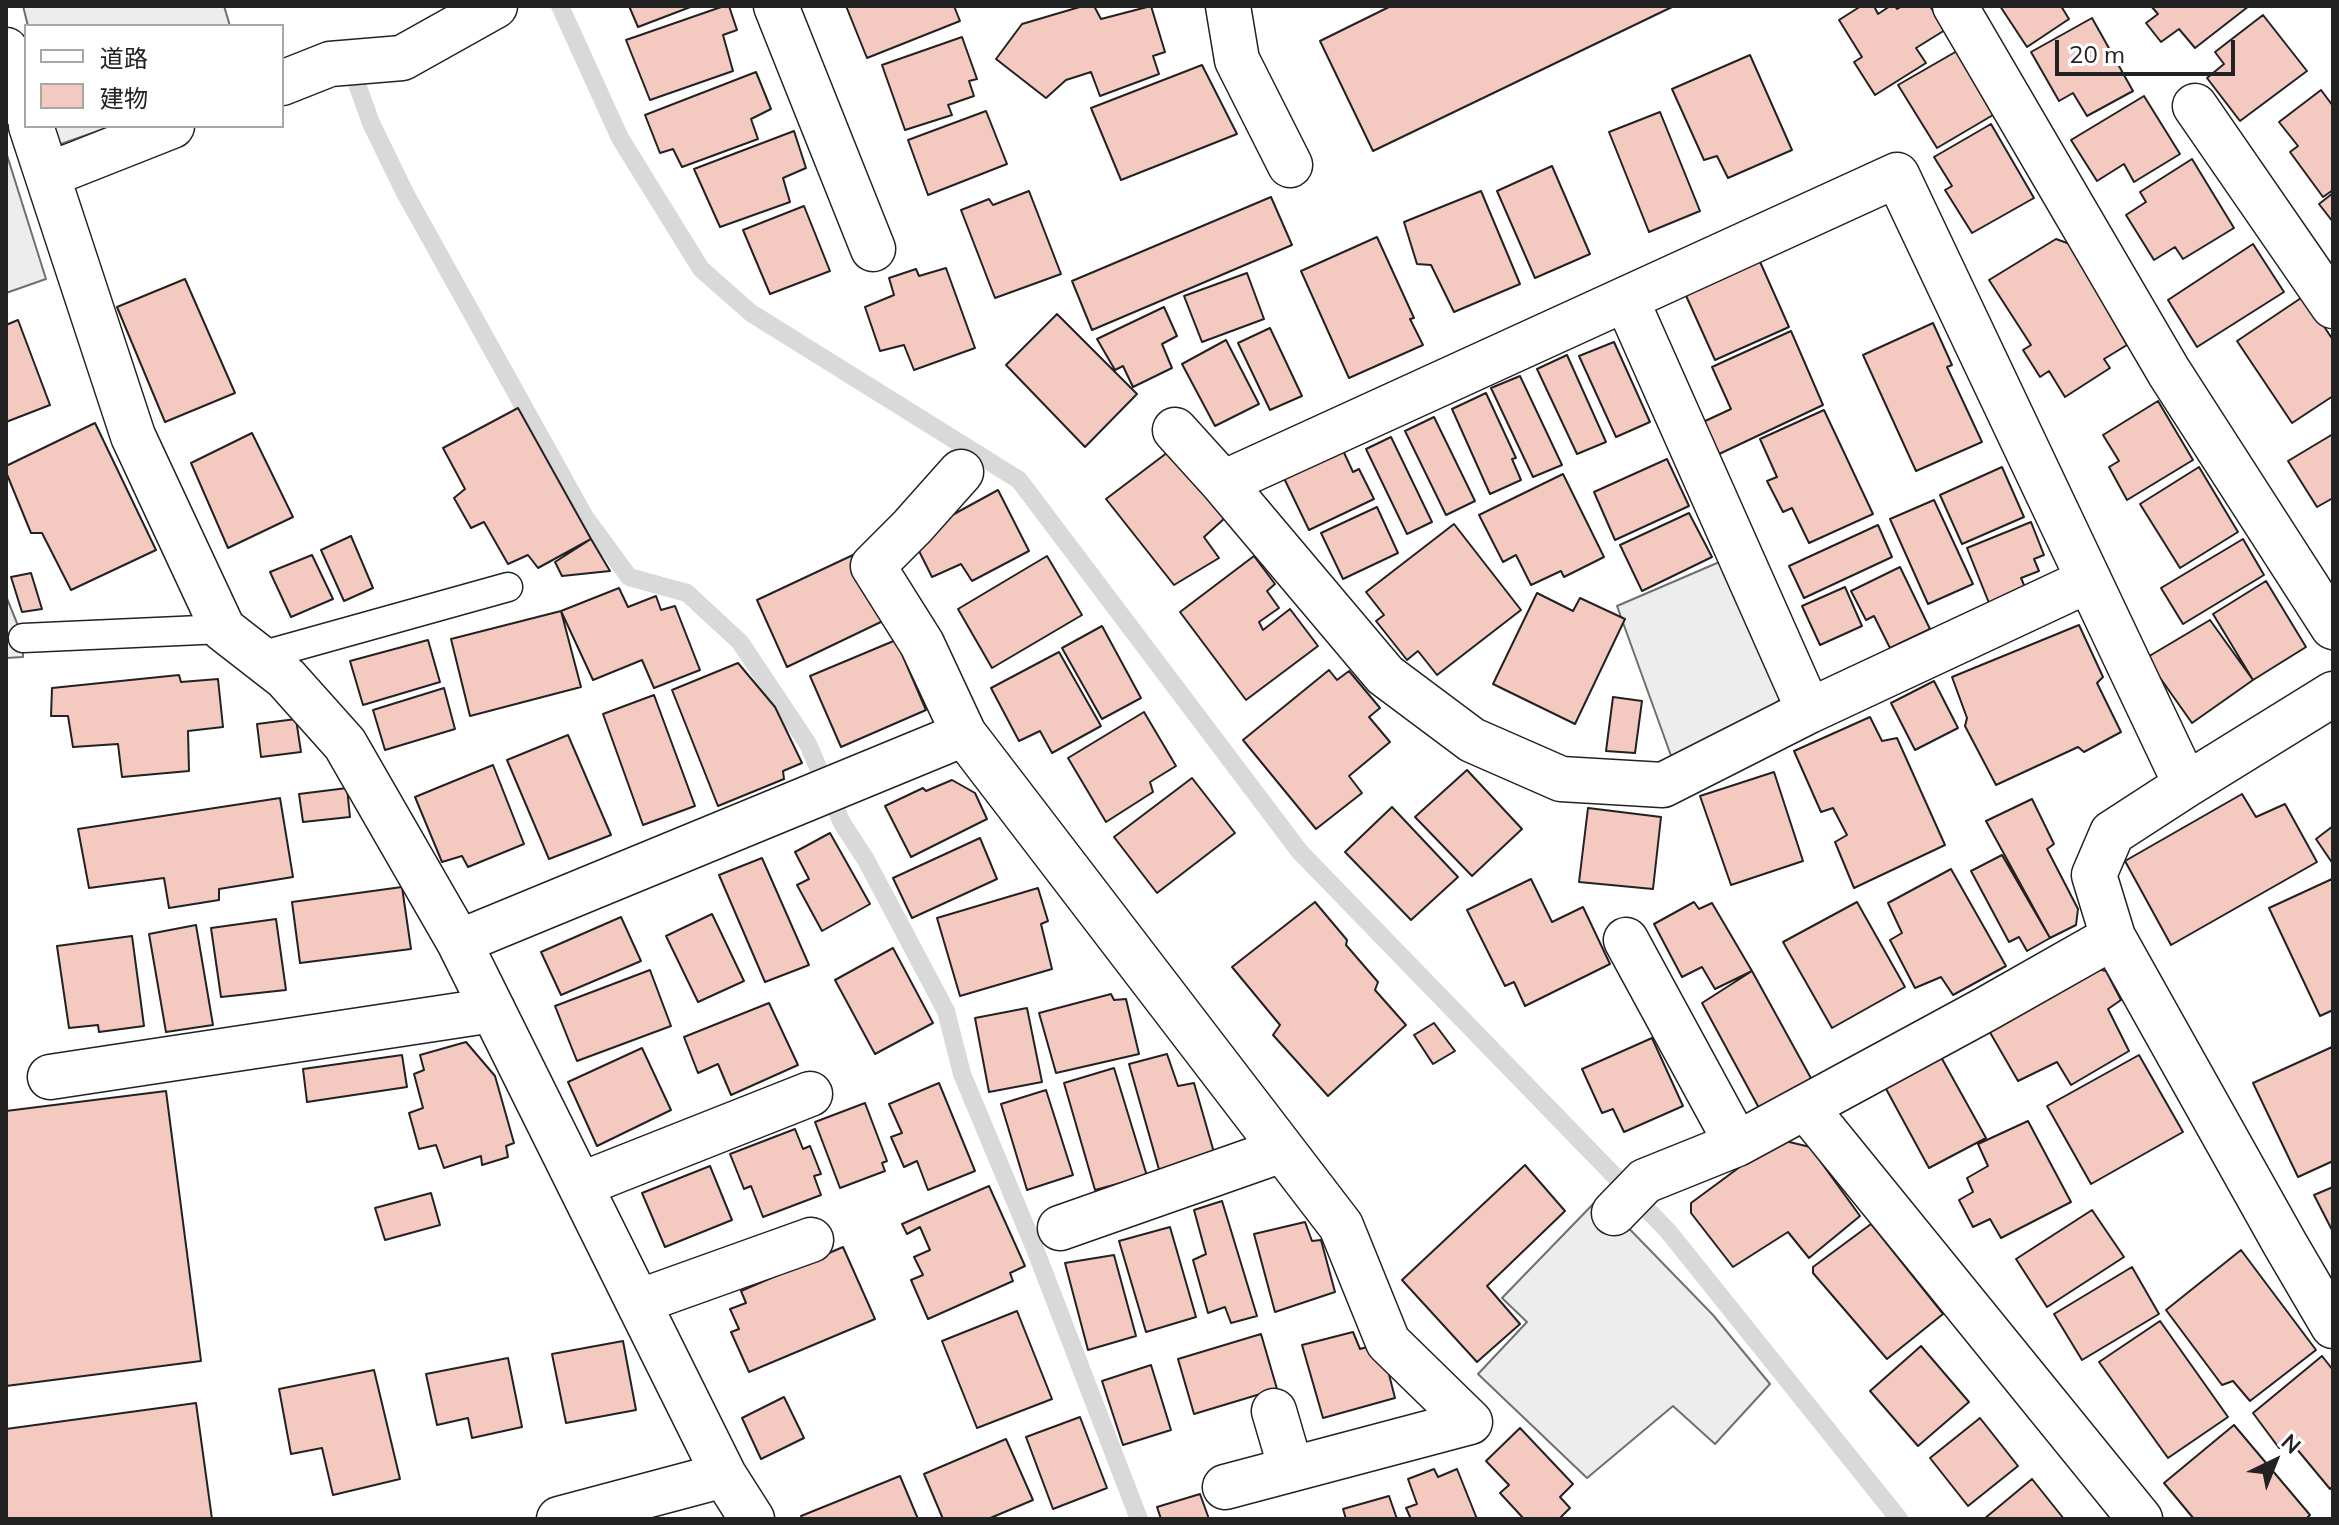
<!DOCTYPE html>
<meta charset="utf-8">
<style>
body{margin:0}
#map{position:relative;width:2339px;height:1525px;overflow:hidden;background:#fff;font-family:Mulish,"Noto Sans JP",sans-serif}
canvas{display:block}
.frame{position:absolute;inset:0;border:8px solid #222;pointer-events:none}
.legend{position:absolute;left:24px;top:24px;width:260px;height:104px;box-sizing:border-box;background:#fff;border:2px solid #a7a7a7;margin:0;padding:10px 14px;list-style:none;font-size:24px;color:#222}
.legend li{display:flex;align-items:center;gap:16px;height:40px}
.legend b{width:40px;border:2px solid #a7a7a7}
.north{position:absolute;left:2235px;top:1421px;width:80px;height:80px;-webkit-text-stroke:6px #fff;paint-order:stroke;rotate:43deg;font-size:22px;font-weight:700;line-height:32px;text-align:center;color:#222}
.north::after{content:'';display:block;margin:auto;width:28px;height:36px;background:#222;clip-path:polygon(50% 0,100% 100%,50% 72%,0 100%)}
.scale{position:absolute;left:2055px;top:40px;width:180px;height:36px;box-sizing:border-box;border:4px solid #222;border-top:0;padding-left:10px;font-size:24px;line-height:28px;white-space:nowrap;color:#222;-webkit-text-stroke:6px #fff;paint-order:stroke}
</style>
<div id="map">
<canvas width="2339" height="1525"></canvas>
<div class="frame"></div>
<ul class="legend">
<li><b style="height:10px;background:#fff"></b>道路</li>
<li><b style="height:22px;background:#f3c9c0"></b>建物</li>
</ul>
<div class="north">N</div>
<div class="scale">20 m</div>
</div>
<script>
const g = document.querySelector('canvas').getContext('2d');
g.lineJoin = 'round';
function fillPath(path, color) { g.fillStyle = color; g.fill(path, 'evenodd'); }
const poly = rows => new Path2D(rows.map(r => 'M' + r).join(''));
function trace(path, color, width, dash) { g.strokeStyle = color; g.lineWidth = width; g.lineCap = dash ? 'butt' : 'round'; g.setLineDash(dash || []); g.stroke(path); }
const parking = poly([
 [23,6,224,6,230,26,28,26,23,6],
 [53,126,112,126,58,145,53,126],
 [6,152,46,279,6,293,6,152],
 [1724,560,1781,693,1774,715,1674,764,1617,606,1724,560],
 [6,596,23,638,23,657,6,658,6,596],
 [1598,1199,1614,1213,1713,1315,1770,1384,1715,1444,1673,1406,1587,1478,1478,1374,1527,1322,1502,1298,1598,1199]
]);
fillPath(parking, '#ededed');
trace(parking, '#6f6f6f', 2);
trace(poly([
 [560,6,620,138,701,269,751,313,1019,480,1300,852,1668,1231,1899,1519],
 [357,84,371,123,405,193,585,517,629,577,687,593,740,642,808,744,842,823,866,860,946,1011,962,1074,1035,1249,1139,1519]
]), '#d9d9d9', 18);
const building = poly([
 [629,6,693,6,638,27,629,6],
 [724,6,729,6,737,30,723,35,733,71,650,100,626,40,724,6],
 [846,6,954,6,960,21,867,58,846,6],
 [1083,6,1094,6,1101,19,1151,6,1165,52,1153,56,1159,74,1100,96,1091,72,1066,80,1046,98,996,59,1022,24,1083,6],
 [1391,6,1674,6,1373,151,1320,41,1391,6],
 [1861,6,1874,6,1878,14,1890,6,1895,6,1897,9,1902,6,1930,6,1945,30,1916,48,1926,63,1875,95,1854,62,1862,57,1839,20,1861,6],
 [2000,6,2061,6,2069,19,2027,47,2000,6],
 [2151,6,2249,6,2195,48,2179,29,2161,42,2146,23,2158,14,2151,6],
 [2263,15,2307,71,2240,121,2207,78,2224,64,2215,52,2263,15],
 [2092,18,2133,91,2087,116,2073,93,2059,101,2031,52,2092,18],
 [962,37,977,79,969,81,974,96,948,105,952,115,905,130,882,65,962,37],
 [1957,51,1993,115,1937,148,1898,85,1957,51],
 [1750,55,1792,150,1728,178,1717,156,1704,160,1672,89,1750,55],
 [1202,65,1237,134,1121,180,1091,108,1202,65],
 [756,72,771,109,751,119,758,139,682,167,673,149,660,153,645,115,756,72],
 [2321,90,2333,106,2333,190,2323,197,2290,152,2298,146,2279,122,2321,90],
 [2144,96,2180,154,2134,182,2124,164,2097,181,2071,140,2144,96],
 [986,111,1007,164,928,195,908,140,986,111],
 [1660,112,1700,211,1649,232,1609,132,1660,112],
 [1991,124,2034,198,1972,233,1945,190,1952,186,1934,157,1991,124],
 [794,131,806,168,783,178,790,202,720,227,694,169,794,131],
 [2192,159,2234,228,2183,259,2175,247,2154,260,2126,215,2146,202,2140,192,2192,159],
 [1552,166,1590,254,1535,278,1497,191,1552,166],
 [1029,191,1061,274,995,298,961,210,989,199,993,205,1029,191],
 [1481,191,1520,284,1454,312,1431,265,1417,264,1404,222,1481,191],
 [2333,193,2333,222,2319,204,2333,193],
 [1271,197,1292,245,1092,330,1072,281,1271,197],
 [804,206,830,271,770,294,743,230,804,206],
 [1377,237,1414,318,1410,319,1423,345,1349,378,1301,271,1377,237],
 [2056,239,2070,244,2127,345,2104,359,2110,368,2065,397,2049,371,2040,377,2023,350,2031,345,1989,280,2056,239],
 [2253,244,2284,292,2197,347,2168,300,2253,244],
 [1757,255,1789,327,1715,360,1683,289,1757,255],
 [946,268,975,348,914,370,904,345,880,351,865,307,894,295,889,278,916,269,919,276,946,268],
 [1247,273,1264,319,1202,342,1184,296,1247,273],
 [185,279,235,393,165,422,117,307,185,279],
 [2304,296,2333,340,2333,396,2292,423,2237,341,2304,296],
 [1164,307,1177,336,1162,344,1172,368,1133,387,1123,366,1115,370,1097,339,1164,307],
 [1057,314,1137,394,1085,447,1006,365,1057,314],
 [18,320,50,405,6,422,6,325,18,320],
 [1933,323,1952,365,1947,367,1982,442,1916,471,1863,355,1933,323],
 [1270,328,1302,396,1270,410,1238,343,1270,328],
 [1791,331,1823,405,1717,455,1703,422,1731,409,1712,367,1791,331],
 [1226,340,1259,404,1215,426,1182,364,1226,340],
 [1614,342,1650,422,1616,437,1579,356,1614,342],
 [1567,355,1606,442,1577,454,1537,369,1567,355],
 [1520,376,1562,465,1533,477,1491,388,1520,376],
 [1486,393,1516,458,1512,459,1521,480,1490,494,1452,409,1486,393],
 [2158,401,2193,460,2127,500,2109,467,2119,461,2103,435,2158,401],
 [518,408,591,539,538,568,528,555,508,564,484,522,471,528,454,498,465,489,443,448,518,408],
 [1824,410,1873,514,1809,543,1792,508,1783,512,1767,481,1777,477,1760,439,1824,410],
 [1434,417,1475,501,1446,515,1405,431,1434,417],
 [95,423,156,550,71,590,42,533,31,533,6,472,6,466,95,423],
 [252,433,293,517,228,548,191,463,252,433],
 [2333,434,2333,498,2317,507,2288,461,2333,434],
 [1391,437,1432,522,1407,534,1366,449,1391,437],
 [1340,444,1353,472,1359,469,1374,499,1309,530,1281,472,1340,444],
 [1172,449,1226,517,1204,537,1219,558,1174,585,1106,499,1172,449],
 [1667,459,1689,506,1615,540,1594,492,1667,459],
 [2002,467,2024,517,1962,544,1940,495,2002,467],
 [2199,467,2238,532,2180,568,2140,504,2199,467],
 [1563,474,1604,557,1564,577,1561,571,1531,585,1516,555,1503,562,1479,515,1563,474],
 [998,490,1029,551,972,581,961,564,932,577,912,537,998,490],
 [1934,500,1973,584,1928,604,1890,519,1934,500],
 [1377,507,1398,553,1343,579,1321,533,1377,507],
 [1689,513,1712,557,1642,591,1620,545,1689,513],
 [2031,522,2044,555,2034,559,2039,571,2021,578,2027,592,1991,608,1967,548,2031,522],
 [1454,524,1521,610,1437,675,1418,651,1407,660,1376,621,1384,615,1366,592,1454,524],
 [1878,525,1892,557,1804,598,1789,566,1878,525],
 [351,536,373,588,344,601,321,550,351,536],
 [591,539,610,571,562,576,555,562,591,539],
 [2243,539,2264,575,2183,624,2161,588,2243,539],
 [312,555,333,599,291,617,270,572,312,555],
 [853,555,885,620,787,667,757,600,853,555],
 [1047,556,1082,615,992,668,958,609,1047,556],
 [1254,556,1275,584,1267,591,1279,608,1259,622,1263,630,1290,609,1318,646,1246,700,1180,612,1254,556],
 [1900,567,1930,629,1890,648,1874,616,1866,620,1851,591,1900,567],
 [31,573,42,609,22,612,11,577,31,573],
 [2266,581,2306,647,2253,680,2213,614,2266,581],
 [1845,587,1862,626,1820,645,1802,606,1845,587],
 [619,588,628,607,656,596,661,610,675,606,700,670,654,688,642,660,593,680,561,611,619,588],
 [1537,593,1573,611,1580,598,1625,619,1575,724,1493,684,1537,593],
 [561,611,581,687,470,716,451,639,561,611],
 [2210,620,2253,680,2192,723,2146,658,2210,620],
 [2079,625,2103,677,2097,683,2121,732,2084,752,2078,747,1996,785,1965,726,1967,718,1952,677,2079,625],
 [1102,626,1141,698,1102,719,1062,648,1102,626],
 [428,640,440,682,363,705,350,661,428,640],
 [896,640,926,710,841,747,810,676,896,640],
 [1059,652,1101,726,1052,753,1040,731,1019,741,991,688,1059,652],
 [738,663,775,707,802,763,783,771,784,779,718,806,672,690,738,663],
 [1329,670,1337,680,1349,671,1380,708,1369,717,1390,742,1349,776,1362,793,1316,829,1243,740,1329,670],
 [179,675,181,682,218,679,223,727,188,731,189,771,122,777,118,744,73,747,68,716,51,716,52,688,179,675],
 [1934,681,1958,728,1915,750,1891,703,1934,681],
 [444,688,455,729,385,750,373,710,444,688],
 [654,695,695,806,643,825,603,714,654,695],
 [1613,697,1642,701,1635,753,1606,751,1613,697],
 [1144,712,1176,766,1150,782,1153,792,1106,822,1068,758,1144,712],
 [1870,717,1882,741,1897,738,1945,845,1854,888,1835,842,1847,835,1833,808,1821,812,1794,751,1870,717],
 [296,719,301,752,261,757,257,724,296,719],
 [568,735,611,835,549,859,507,760,568,735],
 [493,765,524,844,468,867,462,856,442,862,415,797,493,765],
 [1467,770,1522,829,1472,876,1415,817,1467,770],
 [1774,772,1803,861,1731,885,1700,796,1774,772],
 [1192,778,1235,833,1157,893,1114,837,1192,778],
 [952,780,975,793,987,819,911,857,885,806,923,788,926,791,952,780],
 [347,788,350,817,303,822,299,794,347,788],
 [2242,794,2256,817,2285,804,2317,862,2171,945,2125,861,2242,794],
 [280,798,293,877,219,889,219,900,169,908,164,878,89,888,78,829,280,798],
 [2032,799,2054,844,2047,849,2078,909,2076,925,2050,938,1986,821,2032,799],
 [1392,807,1458,877,1411,920,1345,852,1392,807],
 [1588,808,1661,817,1653,889,1579,882,1588,808],
 [2333,826,2333,864,2316,839,2333,826],
 [830,833,870,904,822,931,797,885,809,879,795,852,830,833],
 [980,838,997,879,912,918,893,878,980,838],
 [2002,855,2050,938,2027,951,2019,937,2009,942,1971,871,2002,855],
 [762,858,809,965,765,982,719,875,762,858],
 [1951,869,2006,966,1953,995,1941,977,1915,988,1890,940,1902,933,1888,903,1951,869],
 [1531,879,1552,922,1583,907,1610,964,1525,1006,1514,982,1505,986,1467,910,1531,879],
 [2332,879,2333,1010,2320,1016,2269,908,2332,879],
 [402,887,411,949,300,963,292,902,402,887],
 [1038,888,1048,921,1041,924,1052,969,960,996,937,918,1038,888],
 [1315,902,1347,940,1346,945,1378,982,1375,990,1406,1025,1328,1096,1273,1035,1280,1025,1232,967,1315,902],
 [1694,902,1699,909,1712,903,1752,971,1715,989,1702,967,1682,977,1654,924,1694,902],
 [1857,902,1905,987,1832,1028,1783,942,1857,902],
 [712,914,744,981,698,1002,666,936,712,914],
 [621,917,641,961,561,995,541,952,621,917],
 [276,919,286,990,221,997,211,928,276,919],
 [196,925,213,1025,166,1032,149,934,196,925],
 [132,936,144,1026,99,1032,98,1025,69,1028,57,946,132,936],
 [893,948,933,1023,875,1054,835,980,893,948],
 [2093,968,2106,971,2121,1000,2108,1009,2129,1051,2071,1085,2057,1062,2018,1081,1988,1029,2093,968],
 [650,970,671,1026,577,1061,555,1006,650,970],
 [1752,971,1812,1080,1759,1108,1702,1003,1752,971],
 [1111,994,1114,1000,1126,999,1139,1054,1056,1073,1039,1013,1111,994],
 [769,1003,798,1065,731,1095,718,1064,698,1073,684,1037,769,1003],
 [1027,1008,1042,1082,989,1092,975,1018,1027,1008],
 [1434,1023,1455,1051,1433,1064,1414,1035,1434,1023],
 [1652,1038,1683,1106,1624,1132,1613,1109,1602,1113,1582,1069,1652,1038],
 [466,1042,495,1076,514,1143,506,1146,508,1157,482,1165,481,1156,444,1168,436,1145,419,1149,409,1113,423,1108,414,1074,424,1070,420,1055,466,1042],
 [2332,1047,2333,1161,2298,1177,2253,1083,2332,1047],
 [642,1048,671,1110,597,1146,568,1082,642,1048],
 [1167,1054,1178,1086,1194,1083,1215,1156,1160,1173,1129,1064,1167,1054],
 [402,1055,407,1087,307,1102,303,1069,402,1055],
 [2139,1055,2183,1132,2091,1184,2047,1106,2139,1055],
 [1941,1057,1986,1138,1929,1168,1885,1087,1941,1057],
 [1114,1068,1147,1176,1095,1190,1064,1083,1114,1068],
 [939,1083,975,1171,928,1190,917,1161,904,1167,891,1137,902,1133,889,1104,939,1083],
 [1046,1090,1073,1175,1027,1190,1001,1104,1046,1090],
 [166,1091,201,1361,6,1386,6,1111,166,1091],
 [865,1103,887,1161,882,1163,885,1171,840,1188,815,1122,865,1103],
 [2028,1121,2071,1202,2001,1238,1990,1219,1973,1227,1959,1200,1973,1192,1967,1178,1988,1166,1978,1144,2028,1121],
 [795,1129,803,1149,810,1146,821,1174,814,1176,821,1195,763,1217,751,1186,744,1189,730,1154,795,1129],
 [1781,1140,1810,1147,1860,1216,1809,1258,1788,1232,1733,1267,1691,1213,1691,1203,1775,1141,1781,1140],
 [1525,1165,1565,1211,1487,1286,1520,1324,1477,1362,1402,1280,1525,1165],
 [710,1166,732,1220,665,1247,642,1193,710,1166],
 [989,1186,1025,1266,1010,1273,1013,1281,928,1319,911,1280,923,1275,914,1257,930,1250,920,1227,907,1234,902,1224,989,1186],
 [2333,1187,2333,1232,2314,1195,2333,1187],
 [431,1193,440,1225,385,1240,375,1208,431,1193],
 [1222,1201,1257,1316,1231,1323,1225,1307,1208,1313,1193,1260,1206,1254,1194,1210,1222,1201],
 [2092,1210,2124,1257,2047,1307,2016,1259,2092,1210],
 [1305,1222,1312,1241,1321,1240,1335,1292,1275,1312,1254,1234,1305,1222],
 [1871,1224,1943,1314,1887,1359,1813,1273,1813,1267,1871,1224],
 [1170,1227,1196,1317,1146,1332,1119,1241,1170,1227],
 [843,1247,875,1319,749,1372,731,1332,739,1329,730,1309,746,1303,741,1291,843,1247],
 [2241,1250,2316,1350,2250,1401,2233,1381,2222,1385,2166,1310,2241,1250],
 [1114,1255,1136,1336,1088,1350,1065,1263,1114,1255],
 [2132,1267,2159,1314,2082,1360,2054,1314,2132,1267],
 [1017,1311,1052,1399,977,1428,942,1341,1017,1311],
 [2160,1321,2228,1417,2168,1458,2099,1362,2160,1321],
 [1353,1332,1360,1349,1381,1343,1395,1398,1323,1418,1302,1345,1353,1332],
 [1261,1334,1277,1389,1194,1414,1178,1359,1261,1334],
 [623,1341,636,1410,566,1423,552,1354,623,1341],
 [1921,1346,1969,1402,1918,1446,1870,1391,1921,1346],
 [2322,1356,2333,1370,2333,1486,2330,1489,2291,1442,2279,1448,2253,1413,2322,1356],
 [508,1358,522,1427,472,1438,468,1418,437,1425,426,1374,508,1358],
 [1151,1365,1171,1430,1123,1445,1102,1381,1151,1365],
 [374,1370,400,1479,333,1495,322,1448,291,1454,279,1389,374,1370],
 [784,1397,804,1438,761,1459,742,1418,784,1397],
 [196,1403,212,1519,6,1519,6,1429,196,1403],
 [1080,1417,1107,1488,1053,1509,1026,1437,1080,1417],
 [1980,1418,2018,1466,1968,1506,1930,1458,1980,1418],
 [2234,1425,2310,1515,2306,1519,2194,1519,2164,1483,2234,1425],
 [1520,1428,1573,1484,1560,1497,1570,1508,1559,1519,1524,1519,1500,1493,1509,1485,1486,1461,1520,1428],
 [1006,1439,1033,1500,988,1519,943,1519,924,1474,1006,1439],
 [1434,1469,1438,1477,1457,1469,1477,1519,1411,1519,1406,1508,1417,1504,1408,1479,1434,1469],
 [900,1476,918,1519,802,1519,801,1516,900,1476],
 [2032,1479,2064,1519,1984,1519,2032,1479],
 [1200,1494,1209,1519,1161,1519,1157,1507,1200,1494],
 [1389,1496,1397,1519,1346,1519,1343,1509,1389,1496]
]);
fillPath(building, '#f3c9c0');
trace(building, '#222', 2);
const service = poly([
 [23,638,223,629],
 [257,657,508,587]
]);
const minor = poly([
 [776,6,873,249],
 [1228,6,1237,60,1290,165],
 [1955,6,2169,372,2333,627],
 [6,50,26,111],
 [282,83,330,64,402,58,495,6],
 [2195,106,2333,306],
 [31,126,133,436,223,629,286,678,345,744,459,942,724,1475,752,1519],
 [48,175,172,126],
 [1626,299,1809,711],
 [1175,430,1223,483,1385,675,1472,740,1561,779,1663,785,1809,711,2089,580],
 [961,472,912,527,873,566,922,644,964,734,1341,1226,1388,1342,1470,1422,1225,1487],
 [1223,483,1897,175,2186,785],
 [2333,694,2186,785,2112,833,2094,875,2113,937,2285,1244,2333,1326],
 [1626,940,1737,1144],
 [459,942,964,734],
 [50,1077,493,1010],
 [1806,1108,2140,1519],
 [580,1185,810,1094],
 [1614,1213,1645,1181,1737,1144,1986,1009,2113,937],
 [1060,1228,1282,1150],
 [638,1302,811,1240],
 [1274,1411,1291,1469],
 [559,1519,724,1475]
]);
trace(service, '#222', 31);
trace(minor, '#222', 47);
trace(service, '#fff', 28);
trace(minor, '#fff', 44);
</script>
